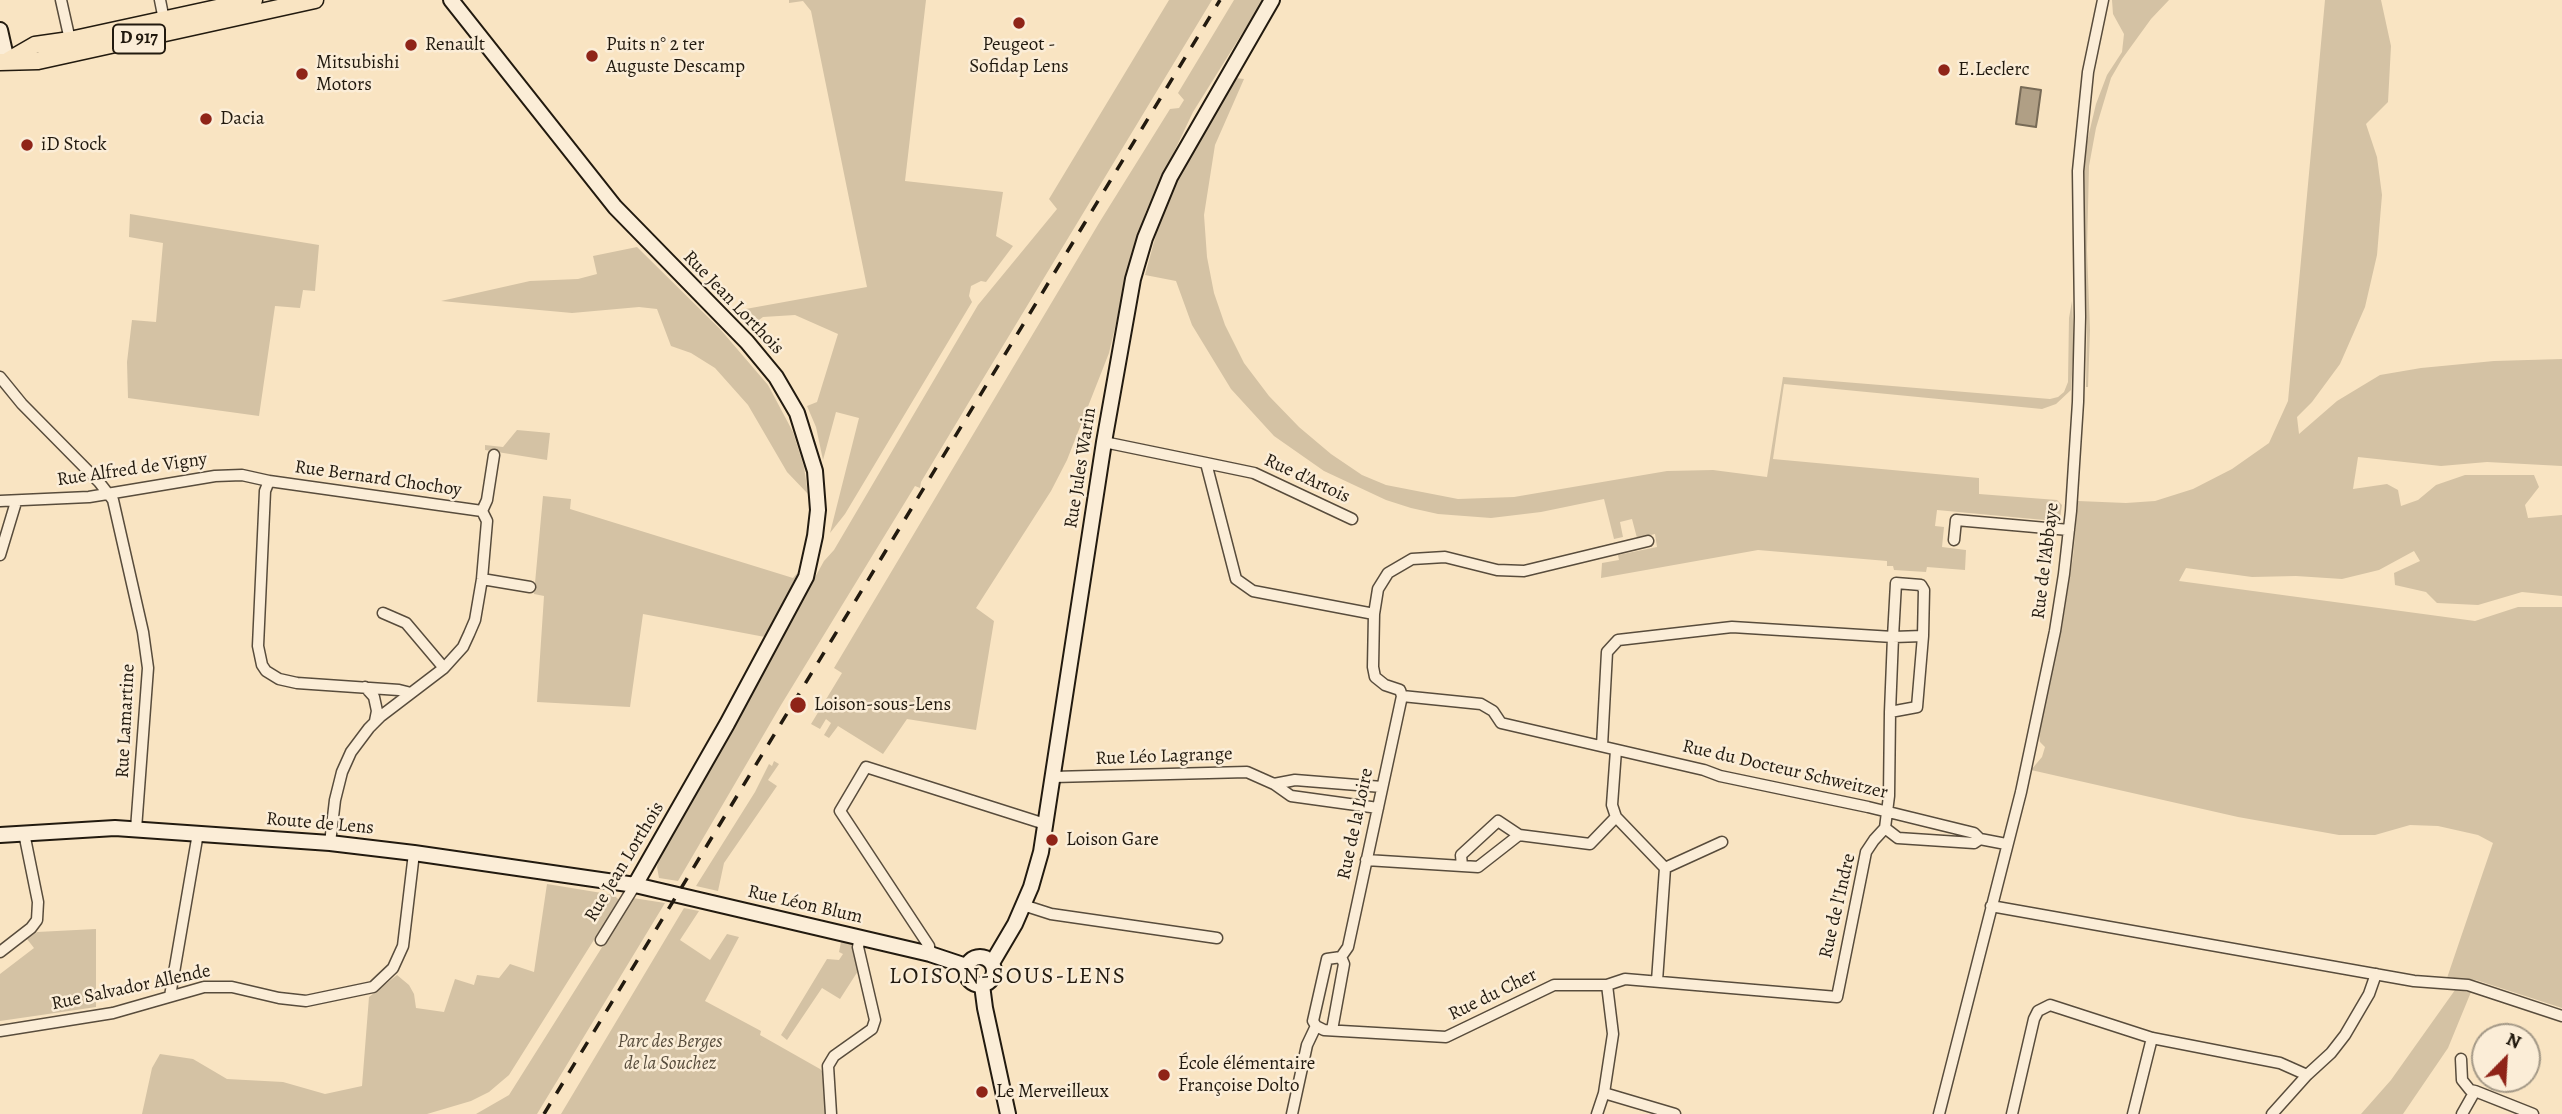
<!DOCTYPE html>
<meta charset="utf-8">
<style>
body{margin:0}
#map{position:relative;width:2562px;height:1114px;overflow:hidden;background:#f9e4c2;font-family:Alegreya,serif}
canvas{display:block}
.north{position:absolute;left:2471px;top:1023px;width:70px;height:70px;box-sizing:border-box;background:#fbedd7;border:2px solid #a49987;border-radius:50%;rotate:24deg;font-size:19px;font-weight:700;line-height:28px;text-align:center;color:#221a0f}
.north::after{content:'';display:block;margin:auto;width:24px;height:32px;background:#8f2418;clip-path:polygon(50% 0,100% 100%,50% 72%,0 100%)}
</style>
<div id="map">
<canvas width="2562" height="1114"></canvas>
<div class="north">N</div>
</div>
<script>
const g = document.querySelector('canvas').getContext('2d');
g.lineJoin = 'round';
function fillPath(path, color) { g.fillStyle = color; g.fill(path, 'evenodd'); }
const poly = rows => new Path2D(rows.map(r => 'M' + r).join(''));
function trace(path, color, width, dash) { g.strokeStyle = color; g.lineWidth = width; g.lineCap = dash ? 'butt' : 'round'; g.setLineDash(dash || []); g.stroke(path); }
function label(font, color, halo, rows, align = 'center') {
  g.font = font + ' Alegreya,serif'; g.lineWidth = 5; g.setLineDash([]); g.textBaseline = 'middle'; g.strokeStyle = halo; g.fillStyle = color; for (const [text, x, y, turn = 0] of rows) {
    g.save(); g.translate(x, y); g.rotate((+turn || 0) * Math.PI / 180); g.textAlign = isNaN(turn) ? turn : align; if (halo) g.strokeText(text, 0, 0); g.fillText(text, 0, 0); g.restore();
  }
}
fillPath(poly([
 [789,0,926,0,905,181,1003,192,996,236,1013,246,986,282,981,281,971,286,969,296,972,302,845,514,830,533,859,418,836,412,823,460,816,427,807,406,817,402,838,334,795,315,763,317,751,326,738,312,740,310,867,287,811,11,803,1,789,3],
 [1169,0,1212,0,969,402,921,482,920,488,915,486,781,705,678,881,659,878,657,867,659,859,824,561,834,550,978,305,1057,209,1049,199],
 [1234,0,1263,0,1193,112,1146,211,1128,272,1109,353,1067,460,1051,491,976,608,994,621,976,730,907,719,883,754,838,726,829,738,824,735,831,723,826,719,820,729,811,724,842,673,834,668,1099,223,1170,109,1179,108,1184,100,1178,93],
 [2112,0,2169,0,2151,19,2122,59,2111,78,2096,128,2089,166,2087,250,2090,330,2088,387,2086,387,2087,326,2083,181,2086,146,2096,104,2107,75,2122,52,2124,34,2113,14],
 [2325,0,2381,0,2391,46,2388,102,2366,124,2377,157,2382,195,2377,255,2365,307,2340,364,2312,402,2297,417,2299,434,2337,401,2380,375,2421,368,2494,361,2562,359,2562,466,2487,462,2441,466,2358,457,2353,489,2387,484,2398,490,2401,506,2418,500,2436,485,2465,475,2534,475,2539,487,2525,505,2528,518,2562,515,2562,596,2522,592,2478,605,2437,603,2426,592,2395,585,2394,573,2420,561,2414,551,2379,570,2342,579,2296,576,2252,577,2186,568,2179,581,2475,621,2518,607,2562,607,2562,1008,2476,980,2447,978,2493,843,2478,835,2438,826,2410,825,2375,835,2339,835,2238,817,2031,770,2042,757,2045,747,2040,742,2039,735,2062,627,2073,557,2078,501,2126,503,2155,501,2193,489,2232,469,2269,443,2288,401],
 [1236,78,1244,79,1215,145,1204,215,1207,257,1214,293,1225,325,1244,363,1269,396,1299,427,1331,454,1362,475,1386,485,1458,499,1514,497,1667,471,1713,470,1767,477,1783,377,2050,399,2058,397,2064,392,2068,382,2069,318,2072,301,2074,343,2071,390,2056,404,2042,409,1784,384,1773,459,1979,478,1979,494,2057,500,2062,505,2060,518,2055,521,1937,510,1935,526,1944,527,1942,547,1966,550,1965,570,1927,567,1926,572,1894,570,1893,566,1887,566,1887,561,1758,550,1601,578,1602,563,1619,560,1618,555,1657,547,1655,534,1637,538,1632,519,1620,522,1623,537,1614,539,1604,499,1541,512,1491,518,1438,514,1411,508,1386,500,1324,471,1274,436,1231,389,1192,325,1176,281,1145,275,1163,209,1178,178],
 [130,214,319,245,315,291,303,290,300,308,275,306,259,416,128,398,127,362,132,320,156,322,163,243,129,237],
 [637,247,720,329,768,385,793,432,804,467,808,494,787,472,748,405,715,368,691,353,671,346,657,309,639,307,572,313,441,301,530,281,578,279,597,274,593,256],
 [517,430,550,433,547,460,485,450,485,445,503,447],
 [543,496,571,499,570,509,793,578,799,571,765,637,643,614,630,707,537,702,544,596,534,594],
 [774,761,779,764,768,780,777,786,724,863,718,891,696,886,755,792,769,764,772,766],
 [547,884,614,895,619,900,509,1075,489,1092,471,1101,427,1114,142,1114,152,1068,160,1054,193,1059,227,1079,283,1082,325,1094,362,1086,369,997,397,975,409,985,414,994,416,1008,444,1012,455,979,474,985,477,975,499,978,510,964,534,972],
 [633,898,665,903,537,1114,476,1114,509,1095],
 [684,908,699,911,680,940,710,960,727,934,739,937,705,1001,761,1031,760,1035,820,1069,822,1071,826,1114,561,1114],
 [96,929,96,1007,0,1021,0,974,34,948,27,939,37,932],
 [841,942,851,944,858,971,840,999,822,988,787,1040,781,1035,827,959,839,960,843,954,839,952],
 [2455,990,2471,992,2448,1048,2403,1114,2361,1114,2391,1080]
]), '#d4c2a4');
const water = poly([
 [2021,87,2041,90,2036,127,2016,124,2021,87]
]);
fillPath(water, '#b09f85');
trace(water, '#776a56', 2);
const street = poly([
 [61,0,70,40],
 [160,0,164,20],
 [0,377,22,404,99,482,113,500,143,632,148,668,136,829],
 [1104,442,1206,463,1236,579,1253,591,1374,614],
 [1206,463,1254,473,1352,519],
 [0,501,89,497,215,476,242,475,269,481],
 [482,511,487,500,494,455],
 [1954,540,1956,520,2069,530],
 [0,555,16,502],
 [482,579,530,587],
 [383,613,406,623,444,668],
 [365,687,374,697,377,711,375,721],
 [411,693,399,690,297,683,279,679,266,671,262,665,258,646,265,491,269,481,482,511],
 [1402,696,1481,704,1493,711,1501,723,1704,770,1720,776,1868,807,1974,833,1980,839,2006,844],
 [1402,696,1400,690,1385,685,1375,677,1373,667,1374,614,1378,589,1388,573,1412,559,1445,557,1497,570,1524,571,1648,541],
 [1602,746,1607,652,1618,640,1732,627,1893,637,1896,583,1921,585,1924,590,1923,636],
 [1616,750,1612,805,1616,817,1665,868,1657,981],
 [1053,777,1247,772,1274,784],
 [1378,808,1291,796,1274,784,1295,780,1382,787],
 [1885,828,1898,838,1974,843,1980,839],
 [1519,835,1498,821,1461,855,1462,866,1478,867,1519,835,1590,844,1616,817],
 [330,843,335,800,342,772,351,752,369,728,381,716,444,668,463,647,469,634,475,620,482,579,487,521,482,511],
 [1366,860,1462,866],
 [1665,868,1722,842],
 [1023,905,1051,914,1217,938],
 [1991,906,2414,981,2468,985,2562,1016],
 [601,940,635,885],
 [0,952,31,928,37,920,38,902,24,833],
 [930,954,929,946,840,811,866,767,1045,824],
 [1341,957,1348,947,1402,696],
 [170,996,198,833],
 [1332,1030,1344,964,1341,957,1327,959,1313,1021,1316,1026,1324,1030,1446,1037,1554,985,1607,985,1625,979,1837,997,1866,852,1874,840,1885,828,1889,796,1890,712,1893,637,1923,636,1917,707,1890,712],
 [0,1031,113,1013,204,987,232,987,279,998,306,1001,373,987,393,968,403,946,414,853],
 [2461,1059,2462,1080,2470,1090,2475,1091,2462,1114],
 [2475,1091,2533,1114],
 [1604,1093,1675,1114],
 [831,1114,828,1066,834,1056,872,1029,875,1020,858,947,860,937],
 [1292,1114,1307,1045,1316,1026],
 [1597,1114,1604,1093,1613,1034,1607,985],
 [1939,1114,2021,792,2055,631,2064,574,2071,511,2078,402,2080,317,2078,171,2088,72,2103,0],
 [2012,1114,2034,1019,2038,1011,2050,1005,2152,1038,2280,1063,2307,1075],
 [2133,1114,2152,1038],
 [2272,1114,2307,1075,2331,1053,2345,1035,2369,994,2376,974]
]);
const secondary = poly([
 [451,0,615,207,747,342,776,377,797,413,815,471,818,510,815,536,806,577,727,724,635,885],
 [0,30,7,61],
 [0,835,115,828,330,843,414,853,635,885,930,954,966,966],
 '966 971a14 14 0 1 1 28 0a14 14 0 1 1-28 0Z',
 [992,963,1015,924,1031,887,1041,852,1104,442,1133,279,1145,238,1170,177,1272,0],
 [982,985,985,1008,1008,1114]
]);
const primary = poly([
 [9,60,35,45,70,40,254,0],
 [0,62,38,61,315,0]
]);
trace(street, '#584c3c', 13);
trace(secondary, '#221a0f', 18);
trace(primary, '#221a0f', 19);
trace(street, '#fbedd7', 10);
trace(secondary, '#fbedd7', 14);
trace(primary, '#f9e4c2', 16);
trace(poly([
 [544,1114,1220,0]
]), '#221a0f', 3.5, [12, 12]);
for (const [x, y, r, color] of [
 [1019,23,7,"#8f2418"],
 [411,45,7,"#8f2418"],
 [592,56,7,"#8f2418"],
 [1944,70,7,"#8f2418"],
 [302,74,7,"#8f2418"],
 [206,119,7,"#8f2418"],
 [27,145,7,"#8f2418"],
 [798,705,9,"#8f2418"],
 [1052,840,7,"#8f2418"],
 [1164,1075,7,"#8f2418"],
 [982,1092,7,"#8f2418"]
]) { const dot = new Path2D(); dot.arc(x, y, r, 0, 2 * Math.PI); g.fillStyle = color; g.fill(dot); trace(dot, '#fbedd7', 2.5); }
for (const [x, y, w] of [
 [139,39,52]
]) { const box = new Path2D(); box.roundRect(x - w / 2, y - 14.5, w, 29, 5); g.fillStyle = '#fbedd7'; g.fill(box); trace(box, '#221a0f', 2); }
label('bold 18px', '#221a0f', null, [
 ["D 917",139,39]
]);
label('19px', '#221a0f', '#fbedd7', [
 ["Renault",425,45],
 ["Puits n° 2 ter",606,45],
 ["Auguste Descamp",606,67],
 ["Peugeot -",1019,45,"center"],
 ["Sofidap Lens",1019,67,"center"],
 ["Mitsubishi",316,63],
 ["Motors",316,85],
 ["E.Leclerc",1958,70],
 ["Dacia",220,119],
 ["iD Stock",41,145],
 ["Loison-sous-Lens",814,705],
 ["Loison Gare",1066,840],
 ["École élémentaire",1178,1064],
 ["Françoise Dolto",1178,1086],
 ["Le Merveilleux",996,1092]
], 'left');
label('19px', '#221a0f', '#fbedd7', [
 ["Rue Jean Lorthois",733,303,46],
 ["Rue Jules Warin",1081,468,-81],
 ["Rue Alfred de Vigny",132,470,-8],
 ["Rue Bernard Chochoy",378,479,8],
 ["Rue d'Artois",1307,479,25],
 ["Rue de l'Abbaye",2046,561,-83],
 ["Rue Lamartine",126,721,-87],
 ["Rue Léo Lagrange",1164,757,-2],
 ["Rue du Docteur Schweitzer",1785,770,13],
 ["Route de Lens",320,824,5],
 ["Rue de la Loire",1356,824,-78],
 ["Rue Jean Lorthois",625,862,-59],
 ["Rue Léon Blum",805,905,13],
 ["Rue de l'Indre",1838,906,-77],
 ["Rue Salvador Allende",131,988,-12],
 ["Rue du Cher",1493,995,-26]
]);
label('italic 19px', '#574c3c', '#fbedd7', [
 ["Parc des Berges",670,1042],
 ["de la Souchez",670,1064]
]);
g.letterSpacing = '2px';
label('23px', '#221a0f', '#fbedd7', [
 ["LOISON-SOUS-LENS",1008,977]
]);
g.letterSpacing = '0px';
</script>
